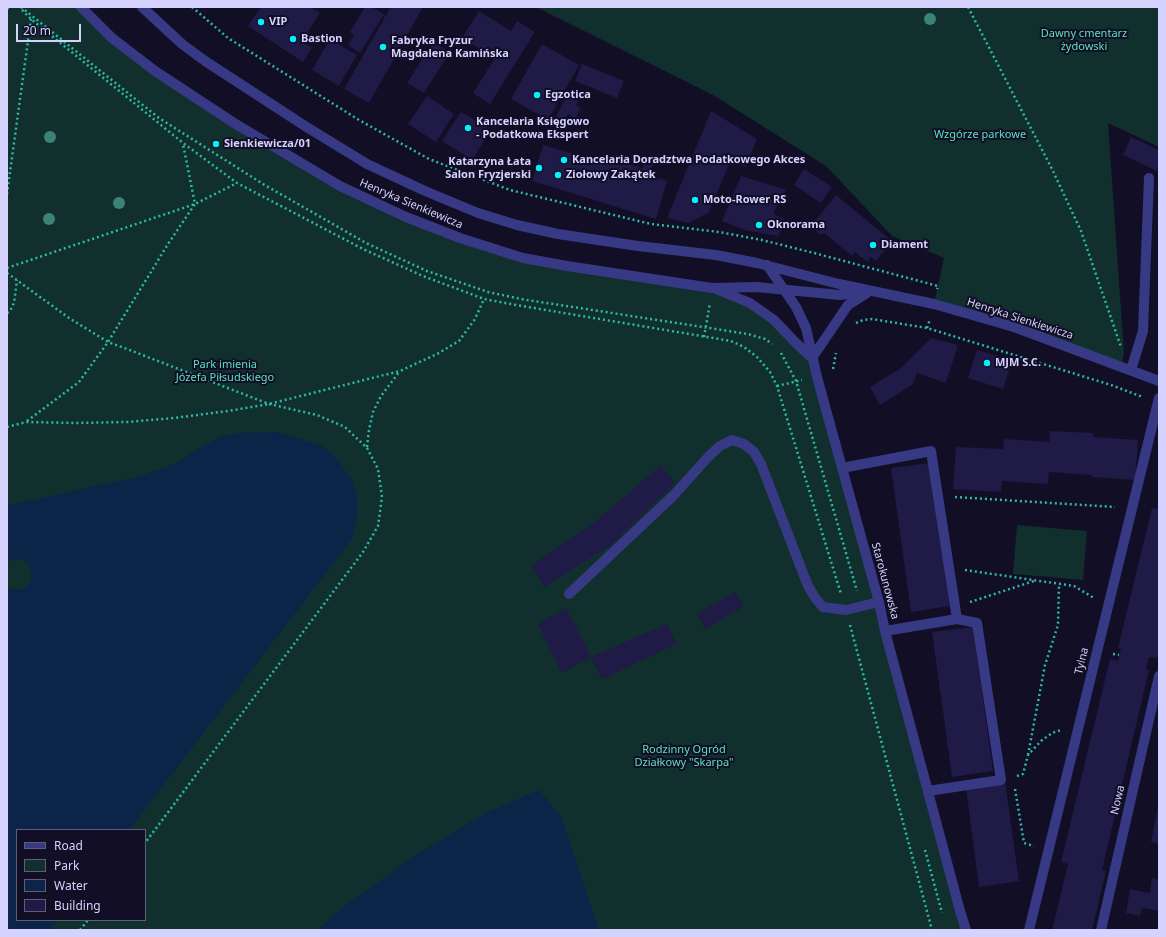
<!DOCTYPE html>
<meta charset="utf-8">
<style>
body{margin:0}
#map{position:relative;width:1166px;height:937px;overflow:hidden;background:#110e25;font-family:"Noto Sans",sans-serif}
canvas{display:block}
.frame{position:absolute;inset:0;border:8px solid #d5d2ff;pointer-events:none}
.legend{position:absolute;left:16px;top:829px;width:130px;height:92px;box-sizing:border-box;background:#110e25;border:1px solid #5f5c7c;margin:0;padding:5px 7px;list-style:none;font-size:12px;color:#d5d2ff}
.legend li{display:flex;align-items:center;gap:8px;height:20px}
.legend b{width:20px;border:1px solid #5f5c7c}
.scale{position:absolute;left:16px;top:24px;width:65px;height:18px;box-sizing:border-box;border:2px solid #d5d2ff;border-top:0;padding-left:5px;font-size:12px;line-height:14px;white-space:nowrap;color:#d5d2ff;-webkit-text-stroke:3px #110e25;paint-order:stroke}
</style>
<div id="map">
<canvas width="1166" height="937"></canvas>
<div class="frame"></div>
<ul class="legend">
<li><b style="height:5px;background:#383985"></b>Road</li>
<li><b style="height:11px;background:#112f2d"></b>Park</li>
<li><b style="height:11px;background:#0b2448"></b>Water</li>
<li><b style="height:11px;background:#201a47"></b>Building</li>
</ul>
<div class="scale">20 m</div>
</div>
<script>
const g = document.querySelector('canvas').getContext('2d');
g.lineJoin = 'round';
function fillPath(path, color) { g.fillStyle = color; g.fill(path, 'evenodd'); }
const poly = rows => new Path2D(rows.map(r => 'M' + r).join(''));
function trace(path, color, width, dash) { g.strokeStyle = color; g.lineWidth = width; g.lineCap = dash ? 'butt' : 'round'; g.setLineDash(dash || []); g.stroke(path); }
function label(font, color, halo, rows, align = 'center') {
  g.font = font + ' "Noto Sans",sans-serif'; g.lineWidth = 4; g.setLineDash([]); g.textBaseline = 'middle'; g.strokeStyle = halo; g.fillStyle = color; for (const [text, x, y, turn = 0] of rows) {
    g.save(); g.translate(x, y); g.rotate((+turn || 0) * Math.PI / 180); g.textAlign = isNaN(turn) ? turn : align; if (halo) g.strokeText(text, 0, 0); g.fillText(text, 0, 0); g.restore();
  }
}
fillPath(poly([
 [7,7,81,7,112,38,340,186,523,258,712,288,750,303,812,358,966,930,7,930],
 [17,830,145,830,145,920,17,920],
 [536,7,1159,7,1159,147,1108,123,1124,353,1121,367,934,304,944,258,892,236,826,166,713,95],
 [1017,525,1087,531,1083,580,1013,574]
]), '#112f2d');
fillPath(poly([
 [278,432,322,446,333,454,353,481,357,495,357,515,352,539,129,830,17,830,17,920,58,920,50,930,7,930,7,586,11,589,18,590,25,588,30,583,32,576,31,570,28,564,22,560,15,559,9,561,7,563,7,506,141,476,174,464,208,443,222,436,239,433],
 [539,790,562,818,599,930,318,930,343,907,419,853,484,814]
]), '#0b2448');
fillPath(poly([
 [261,7,310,7,320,13,302,41,312,48,303,62,248,26],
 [365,7,372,7,386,16,390,7,423,7,369,103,344,89,385,17,383,16,360,53,348,45,354,35,350,32],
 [479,11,511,31,517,21,535,32,490,104,473,93,495,58,462,38],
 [330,39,357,55,339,86,312,70],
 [433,42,450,52,424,93,407,83],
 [542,44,579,65,548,120,511,99],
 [582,64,624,81,617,98,575,81],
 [570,90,580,96,576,105,581,108,575,119,568,114,561,126,553,122],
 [427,96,454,114,436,142,408,124],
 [711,111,757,139,746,167,730,162,709,212,689,223,667,218],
 [461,112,491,130,472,160,442,141],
 [1131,137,1159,150,1159,172,1123,155],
 [543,145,597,161,598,155,642,168,646,157,654,160,650,175,667,181,656,219,532,181],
 [804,169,832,187,821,203,794,185],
 [741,176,786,190,773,213,786,221,778,236,744,230,722,221],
 [836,195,892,241,876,261,871,257,867,262,855,252,852,256,824,233,821,235,810,227],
 [931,338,958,345,946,383,917,373,912,385,880,405,870,387,901,368],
 [977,350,1012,360,1003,389,968,378],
 [1050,431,1093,433,1093,437,1138,440,1135,480,1092,477,1092,475,1049,472,1048,484,1002,481,1001,492,953,489,956,447,1003,449,1004,439,1049,442],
 [930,463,950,606,911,612,891,468],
 [661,465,675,483,611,545,544,587,532,565,595,522],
 [1152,508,1159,509,1159,649,1157,658,1149,657,1146,669,1149,670,1102,870,1106,871,1092,930,1052,930,1068,864,1061,862,1110,659,1118,661,1121,649,1118,648],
 [735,592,744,606,705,629,697,614],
 [566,608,591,657,562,673,538,624],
 [667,624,676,644,602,679,591,657],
 [973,627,993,771,952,777,932,632],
 [1005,782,1019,881,979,887,966,788],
 [1158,807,1159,807,1159,844,1151,842],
 [1152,878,1159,880,1159,911,1142,908,1140,916,1126,913,1130,889,1150,893]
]), '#201a47');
trace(poly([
 [21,7,159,118,263,184,366,243,427,271,488,292,521,299,748,334,765,339,772,344],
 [192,7,228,38,359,120,429,159,510,190,651,224,719,232,762,240,814,253,938,286,937,289],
 [968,7,1052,169,1081,231,1121,347],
 [7,9,9,7],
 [22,10,31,19,183,143,237,183,363,249,423,276,484,299,516,305,731,341,744,347,757,357,770,372,777,386,841,594],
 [7,194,31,19],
 [7,268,195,204,237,183],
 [7,273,69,318,108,342,127,349,269,404,317,415,345,427,367,448,378,469,382,497,378,526,363,552,145,843],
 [7,313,10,311,14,303,17,280],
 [856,323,863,320,872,319,927,328,1111,385,1140,396,1142,399],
 [927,328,930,319],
 [704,337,710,303],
 [781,353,796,381,857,591],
 [833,369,836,353],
 [777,386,802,380],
 [27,421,79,382,108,342,168,244,195,204,183,144],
 [7,427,26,422,77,423,127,422,174,418,228,411,269,404,400,371,437,354,459,341,475,319,484,299],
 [367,447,369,430,373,412,381,396,400,371],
 [955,497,1115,507],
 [965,570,1074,586,1094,598],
 [970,602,1034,581],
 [850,625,932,930],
 [1113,654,1119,655],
 [1028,755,1045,665,1058,625,1059,584],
 [1017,776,1023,774,1028,755,1041,741,1052,733,1061,730],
 [1015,789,1024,843,1034,846],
 [925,850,942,913],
 [80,930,88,920]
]), '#2cbaa9', 2.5, [2, 3]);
trace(poly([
 [81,7,112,38,155,71,234,123,340,186,406,217,460,238,523,258,567,266,712,288,756,287,840,295,863,292],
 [142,7,182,44,205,61,305,126,367,164,425,191,478,213,517,225,558,234,638,246,716,255,757,263,839,284,934,304,1014,327,1159,381],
 [767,265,796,307,806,328,817,377,879,602,885,631,960,911,966,930],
 [716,289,750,303,774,320,795,342,812,358],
 [812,358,848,305,867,293],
 [1131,370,1143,331,1149,178],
 [842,468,931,451,957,619,885,631],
 [569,594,673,496,709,456,720,446,732,440,744,444,754,452,761,464,808,586,816,599,823,607,846,610,879,602],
 [928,791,1001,780,977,623,957,619],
 [1029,930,1159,398],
 [1101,930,1159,676]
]), '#383985', 10);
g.fillStyle = '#3a8376';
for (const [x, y] of [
 [930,19],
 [50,137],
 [119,203],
 [49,219]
]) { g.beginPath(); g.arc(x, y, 6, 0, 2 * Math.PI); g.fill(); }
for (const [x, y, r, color] of [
 [261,22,4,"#00f2fd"],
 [293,39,4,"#00f2fd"],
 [383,47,4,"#00f2fd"],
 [537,95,4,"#00f2fd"],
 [468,128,4,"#00f2fd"],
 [216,144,4,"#00f2fd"],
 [564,160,4,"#00f2fd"],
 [539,168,4,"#00f2fd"],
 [558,175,4,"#00f2fd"],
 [695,200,4,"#00f2fd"],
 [759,225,4,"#00f2fd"],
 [873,245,4,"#00f2fd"],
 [987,363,4,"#00f2fd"]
]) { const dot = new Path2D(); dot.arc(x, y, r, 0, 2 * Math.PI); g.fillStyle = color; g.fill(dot); trace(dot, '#110e25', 1.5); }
label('bold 11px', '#d5d2ff', '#110e25', [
 ["VIP",269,22],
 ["Bastion",301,39],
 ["Fabryka Fryzur",391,41],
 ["Magdalena Kamińska",391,54],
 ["Egzotica",545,95],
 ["Kancelaria Księgowo",476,122],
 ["- Podatkowa Ekspert",476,135],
 ["Sienkiewicza/01",224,144],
 ["Kancelaria Doradztwa Podatkowego Akces",572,160],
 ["Katarzyna Łata",531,162,"right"],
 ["Salon Fryzjerski",531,175,"right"],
 ["Ziołowy Zakątek",566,175],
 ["Moto-Rower RS",703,200],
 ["Oknorama",767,225],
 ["Diament",881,245],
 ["MJM S.C.",995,363]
], 'left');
label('11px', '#5be2b9', '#110e25', [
 ["Dawny cmentarz",1084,34],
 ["żydowski",1084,47],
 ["Wzgórze parkowe",980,135],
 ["Park imienia",225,365],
 ["Józefa Piłsudskiego",225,378],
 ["Rodzinny Ogród",684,750],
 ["Działkowy \"Skarpa\"",684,763]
]);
label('11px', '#d5d2ff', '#110e25', [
 ["Henryka Sienkiewicza",411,204,23],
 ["Henryka Sienkiewicza",1020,319,18],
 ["Starokunowska",885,581,75],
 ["Tylna",1082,661,-76],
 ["Nowa",1118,800,-77]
]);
</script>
